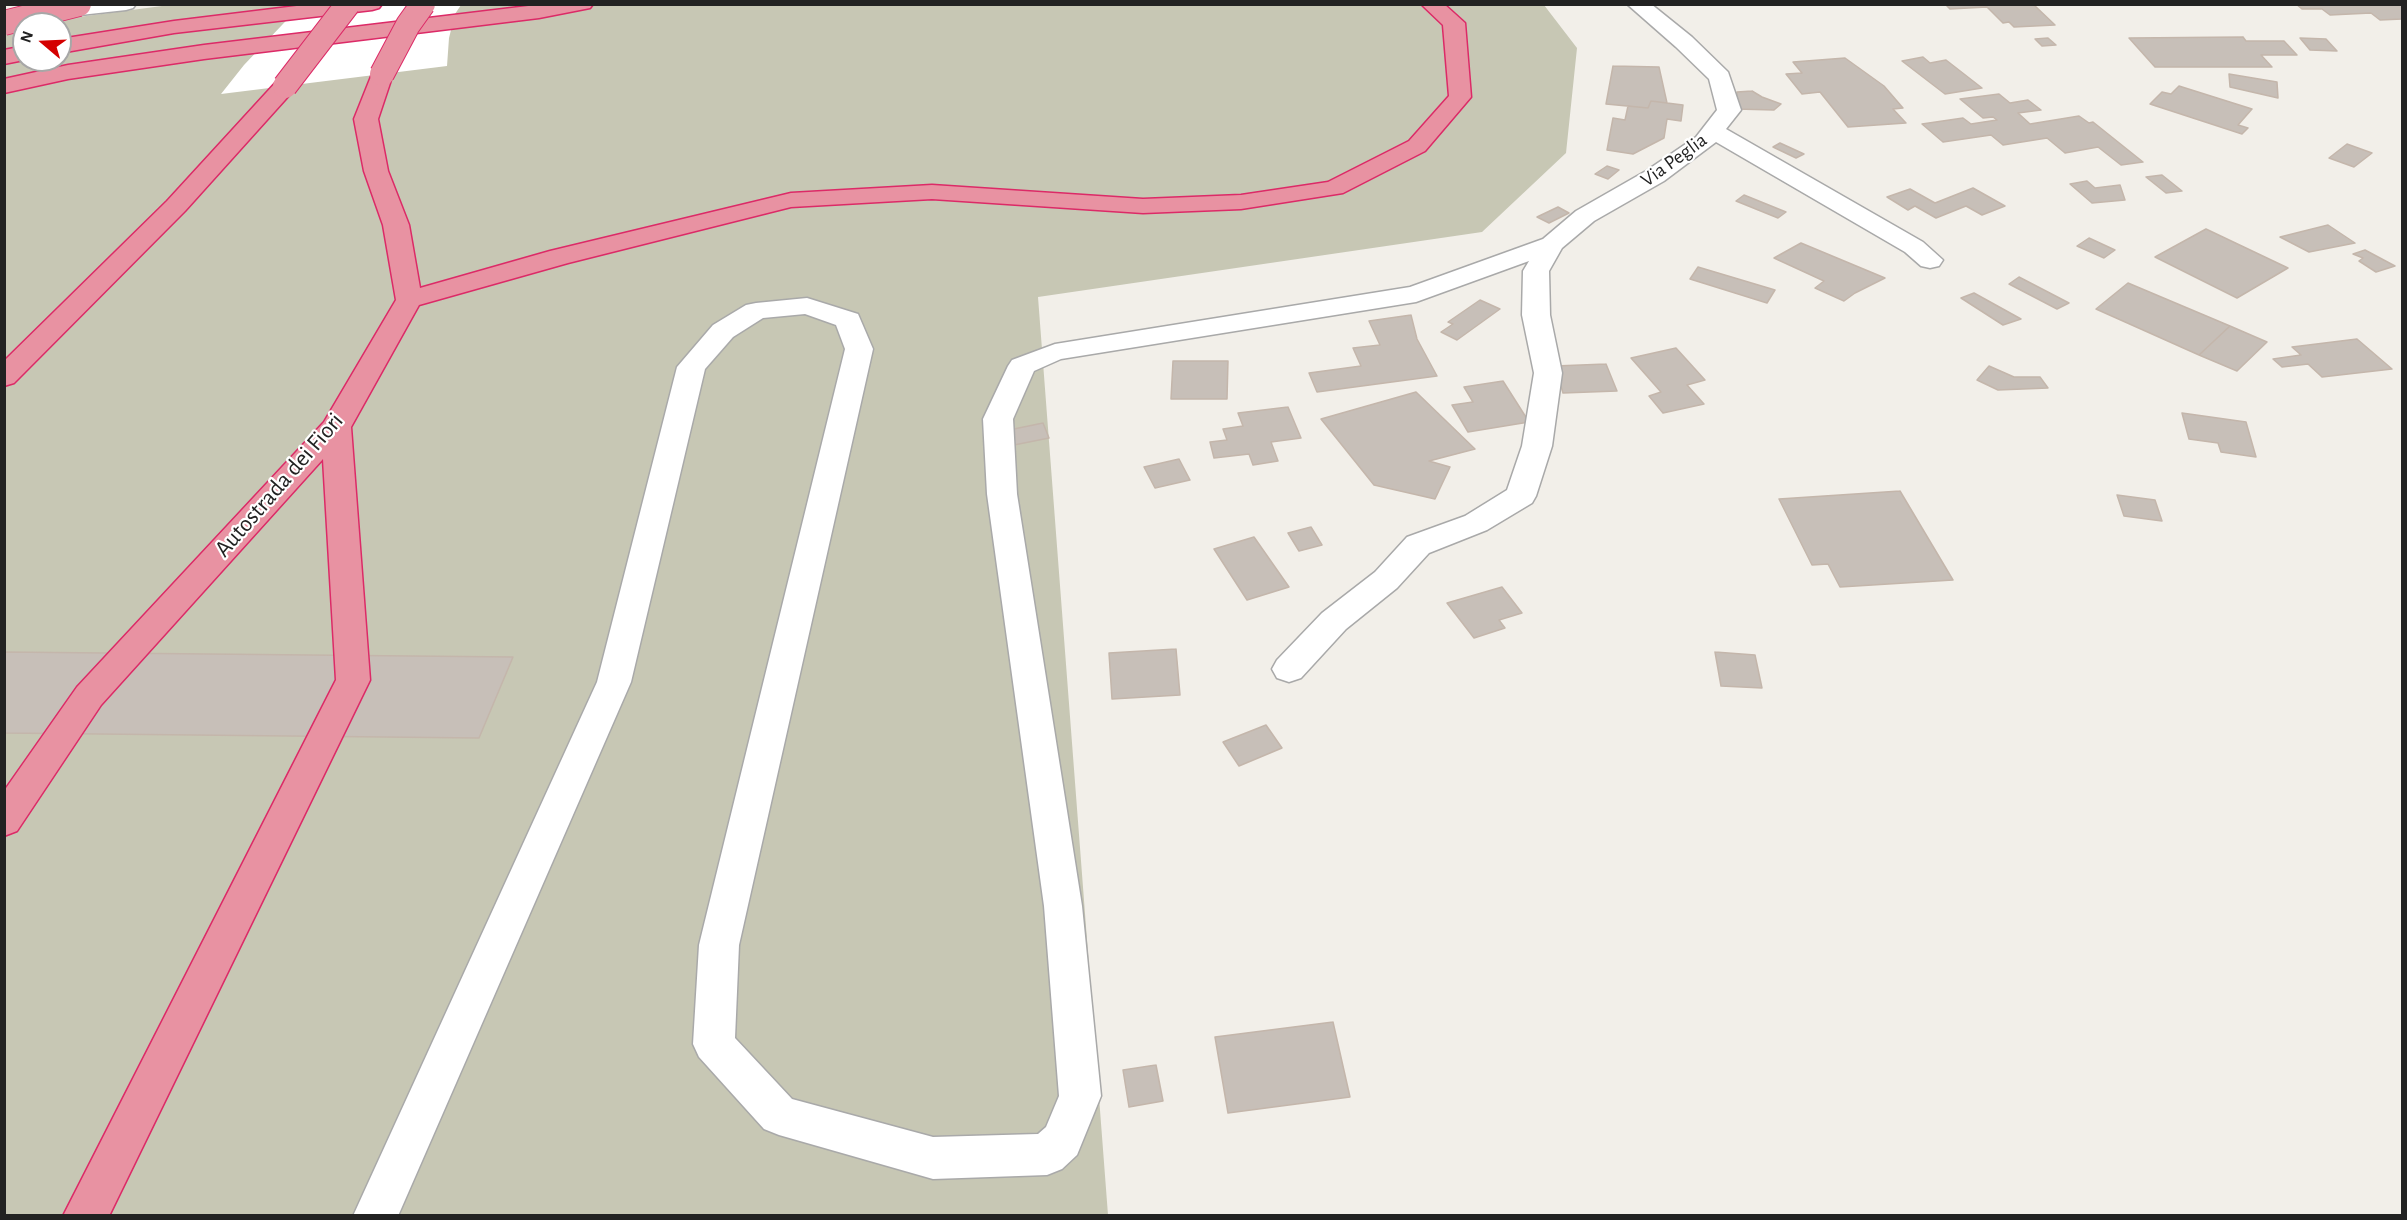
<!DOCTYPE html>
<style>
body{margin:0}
#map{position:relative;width:2407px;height:1220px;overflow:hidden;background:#f2efe9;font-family:"Alegreya Sans",sans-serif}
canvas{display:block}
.frame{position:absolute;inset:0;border:6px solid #222;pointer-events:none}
.north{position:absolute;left:12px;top:12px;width:60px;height:60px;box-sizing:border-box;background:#fff;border:2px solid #a7a7a7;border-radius:50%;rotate:289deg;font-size:16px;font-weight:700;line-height:24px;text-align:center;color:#222}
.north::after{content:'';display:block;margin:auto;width:21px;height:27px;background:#d40000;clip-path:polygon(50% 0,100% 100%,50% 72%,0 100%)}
</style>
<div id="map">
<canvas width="2407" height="1220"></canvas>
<div class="frame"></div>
<div class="north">N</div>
</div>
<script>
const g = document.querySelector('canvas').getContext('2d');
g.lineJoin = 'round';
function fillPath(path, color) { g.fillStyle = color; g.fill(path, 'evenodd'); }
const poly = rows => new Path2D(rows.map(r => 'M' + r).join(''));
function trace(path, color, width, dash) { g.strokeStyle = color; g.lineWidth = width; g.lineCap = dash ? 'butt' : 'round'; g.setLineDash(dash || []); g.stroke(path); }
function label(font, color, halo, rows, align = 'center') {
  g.font = font + ' "Alegreya Sans",sans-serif'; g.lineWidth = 4.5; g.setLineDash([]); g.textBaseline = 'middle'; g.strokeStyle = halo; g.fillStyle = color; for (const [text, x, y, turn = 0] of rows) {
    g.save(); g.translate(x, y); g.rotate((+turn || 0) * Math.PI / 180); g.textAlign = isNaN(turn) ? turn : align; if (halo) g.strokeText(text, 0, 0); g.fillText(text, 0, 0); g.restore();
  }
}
fillPath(poly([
 [177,4,1544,5,1577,48,1566,153,1482,232,1038,297,1108,1215,5,1215,4,27,24,24,24,60,60,60,60,24,26,24]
]), '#c7c7b4');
fillPath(poly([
 [301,5,461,5,455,14,449,38,447,66,221,94,244,65]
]), '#fff');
const building = poly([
 [1945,4,2033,4,2055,25,2014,27,2009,22,2003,23,1987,7,1950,9,1945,4],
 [2296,4,2402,4,2402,19,2380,20,2371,13,2330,15,2322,9,2302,9,2296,4],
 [2243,37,2246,41,2284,41,2297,55,2261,55,2272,67,2155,67,2129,38,2243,37],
 [2048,38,2056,45,2042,46,2035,39,2048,38],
 [2300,38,2326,39,2337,51,2310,50,2300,38],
 [1923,57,1930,63,1946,60,1982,88,1945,94,1902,61,1923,57],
 [1845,58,1884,86,1903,108,1893,109,1906,123,1848,127,1820,92,1802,94,1786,74,1802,73,1793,62,1845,58],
 [1613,66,1659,67,1667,103,1651,101,1648,108,1606,104,1613,66],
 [2229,74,2277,82,2278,98,2230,87,2229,74],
 [2179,86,2252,109,2238,125,2248,128,2242,134,2150,104,2162,92,2171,94,2179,86],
 [1752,91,1762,97,1781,104,1774,110,1736,109,1737,92,1752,91],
 [1999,94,2010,103,2028,100,2041,110,2018,113,2030,124,2079,116,2089,123,2093,122,2143,162,2121,165,2098,147,2065,153,2047,138,2003,145,1991,135,1943,142,1922,124,1963,118,1971,124,1997,120,1993,117,1983,118,1960,99,1999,94],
 [1651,101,1683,105,1681,121,1667,119,1664,138,1633,154,1607,150,1613,118,1625,120,1628,106,1648,108,1651,101],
 [1780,143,1804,154,1796,158,1773,147,1780,143],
 [2347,144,2372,153,2354,167,2329,158,2347,144],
 [1607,166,1619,170,1608,179,1595,174,1607,166],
 [2162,175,2182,191,2166,193,2146,177,2162,175],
 [2087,181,2095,188,2120,185,2125,200,2092,203,2070,184,2087,181],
 [1973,188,2005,206,1982,215,1966,206,1936,218,1915,206,1908,210,1887,197,1910,189,1935,203,1973,188],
 [1744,195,1786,212,1778,218,1736,201,1744,195],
 [1558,207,1569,213,1549,223,1537,217,1558,207],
 [2328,225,2355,243,2309,252,2280,237,2328,225],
 [2206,229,2288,268,2237,298,2155,257,2206,229],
 [2089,238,2115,250,2104,258,2077,246,2089,238],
 [1801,243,1885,278,1855,293,1844,301,1815,288,1824,281,1774,258,1801,243],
 [2365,250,2395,266,2376,272,2359,261,2363,258,2353,254,2365,250],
 [1698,267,1775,290,1767,303,1690,279,1698,267],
 [2019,277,2069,303,2057,309,2009,284,2019,277],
 [2128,283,2230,326,2199,355,2096,309,2128,283],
 [1974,293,2021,319,2003,325,1961,298,1974,293],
 [1480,300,1500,309,1457,340,1441,332,1453,324,1448,322,1480,300],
 [1411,315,1417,339,1437,376,1317,392,1309,373,1361,366,1353,348,1380,345,1369,321,1411,315],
 [2230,326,2267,342,2237,371,2199,355,2230,326],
 [2357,339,2392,369,2322,377,2308,364,2282,367,2273,359,2301,355,2292,347,2357,339],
 [1676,348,1705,380,1687,385,1704,404,1663,413,1649,396,1661,392,1631,358,1676,348],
 [1173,361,1228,361,1227,399,1171,399,1173,361],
 [1606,364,1617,391,1563,393,1555,366,1606,364],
 [1989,366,2014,377,2040,377,2048,388,1998,390,1977,380,1989,366],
 [1503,381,1529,422,1468,432,1452,405,1473,402,1464,387,1503,381],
 [1416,392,1475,449,1429,461,1450,467,1435,499,1374,485,1321,419,1416,392],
 [1288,407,1301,438,1271,442,1278,461,1253,465,1249,454,1214,458,1210,442,1227,440,1223,429,1243,426,1238,413,1288,407],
 [2182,413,2246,422,2256,457,2221,452,2218,443,2189,439,2182,413],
 [1043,423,1049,438,1014,445,1009,430,1043,423],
 [1179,459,1190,480,1155,488,1144,467,1179,459],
 [1900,491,1953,580,1840,587,1828,564,1812,565,1779,499,1900,491],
 [2117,495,2155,500,2162,521,2124,516,2117,495],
 [1311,527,1322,545,1299,551,1288,533,1311,527],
 [1254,537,1289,587,1247,600,1214,549,1254,537],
 [1502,587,1522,613,1499,620,1505,628,1474,638,1447,603,1502,587],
 [1176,649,1180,695,1112,699,1109,653,1176,649],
 [4,652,513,657,479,738,4,733,4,652],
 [1715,652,1755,655,1762,688,1721,686,1715,652],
 [1266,725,1282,748,1239,766,1223,742,1266,725],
 [1333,1022,1350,1097,1228,1113,1215,1037,1333,1022],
 [1156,1065,1163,1101,1129,1107,1123,1070,1156,1065]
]);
fillPath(building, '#c7bfb8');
trace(building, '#c4b6ab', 1.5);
const minor = poly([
 [64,4,136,4,133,8,126,10,44,19,37,17,33,13,37,9,64,4],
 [1627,4,1651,4,1692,37,1728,72,1741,110,1726,129,1923,242,1943,260,1939,266,1930,268,1921,266,1905,252,1716,142,1664,181,1594,221,1562,248,1549,271,1550,315,1562,373,1552,446,1536,496,1532,503,1487,530,1429,553,1397,588,1346,629,1301,678,1289,682,1277,678,1272,669,1277,660,1322,613,1375,572,1407,537,1465,516,1507,490,1522,446,1534,373,1522,315,1523,271,1529,261,1416,302,1061,359,1034,371,1013,419,1017,494,1082,906,1101,1096,1077,1155,1062,1169,1047,1175,933,1179,779,1135,764,1129,699,1057,693,1044,699,945,845,349,836,325,805,314,763,318,733,337,705,369,631,682,398,1216,353,1216,597,682,677,367,713,325,746,305,756,303,807,298,858,314,873,349,739,945,735,1038,792,1099,933,1137,1038,1134,1046,1127,1059,1096,1044,906,987,494,983,419,1008,366,1012,360,1055,344,1410,287,1543,239,1576,211,1646,171,1696,137,1717,110,1709,79,1676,47,1627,4]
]);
const highway = poly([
 [313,4,382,4,379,8,372,10,174,33,60,53,60,39,174,21,313,4],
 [545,4,593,4,590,8,539,18,204,59,68,79,4,93,4,79,68,65,204,45,545,4],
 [1421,4,1444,4,1465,23,1471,97,1425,151,1343,193,1241,209,1143,213,932,199,791,207,568,263,419,305,351,427,370,680,109,1216,63,1216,336,680,323,459,101,705,17,831,4,836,4,791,77,687,324,422,396,300,383,225,364,171,354,119,374,69,382,67,390,69,393,74,378,119,388,171,409,225,420,288,550,251,791,193,932,185,1143,199,1241,195,1328,182,1409,141,1449,96,1443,25,1421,4],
 [24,46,24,60,4,64,4,50,24,46],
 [285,79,293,81,296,86,293,91,185,211,14,383,4,386,4,361,167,201,277,81,285,79]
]);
trace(minor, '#a9a9a9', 3);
trace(highway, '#dc2a67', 3);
fillPath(minor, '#fff');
fillPath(highway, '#e892a2');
const highwayBridge = poly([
 [4,23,79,4],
 [382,74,408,25,423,4],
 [285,86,348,4]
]);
trace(highwayBridge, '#dc2a67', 26, []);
trace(highwayBridge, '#e892a2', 24);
label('20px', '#222', '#fff', [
 ["Via Peglia",1674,160,-36]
]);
label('24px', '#222', '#fff', [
 ["Autostrada dei Fiori",279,485,-49]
]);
</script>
